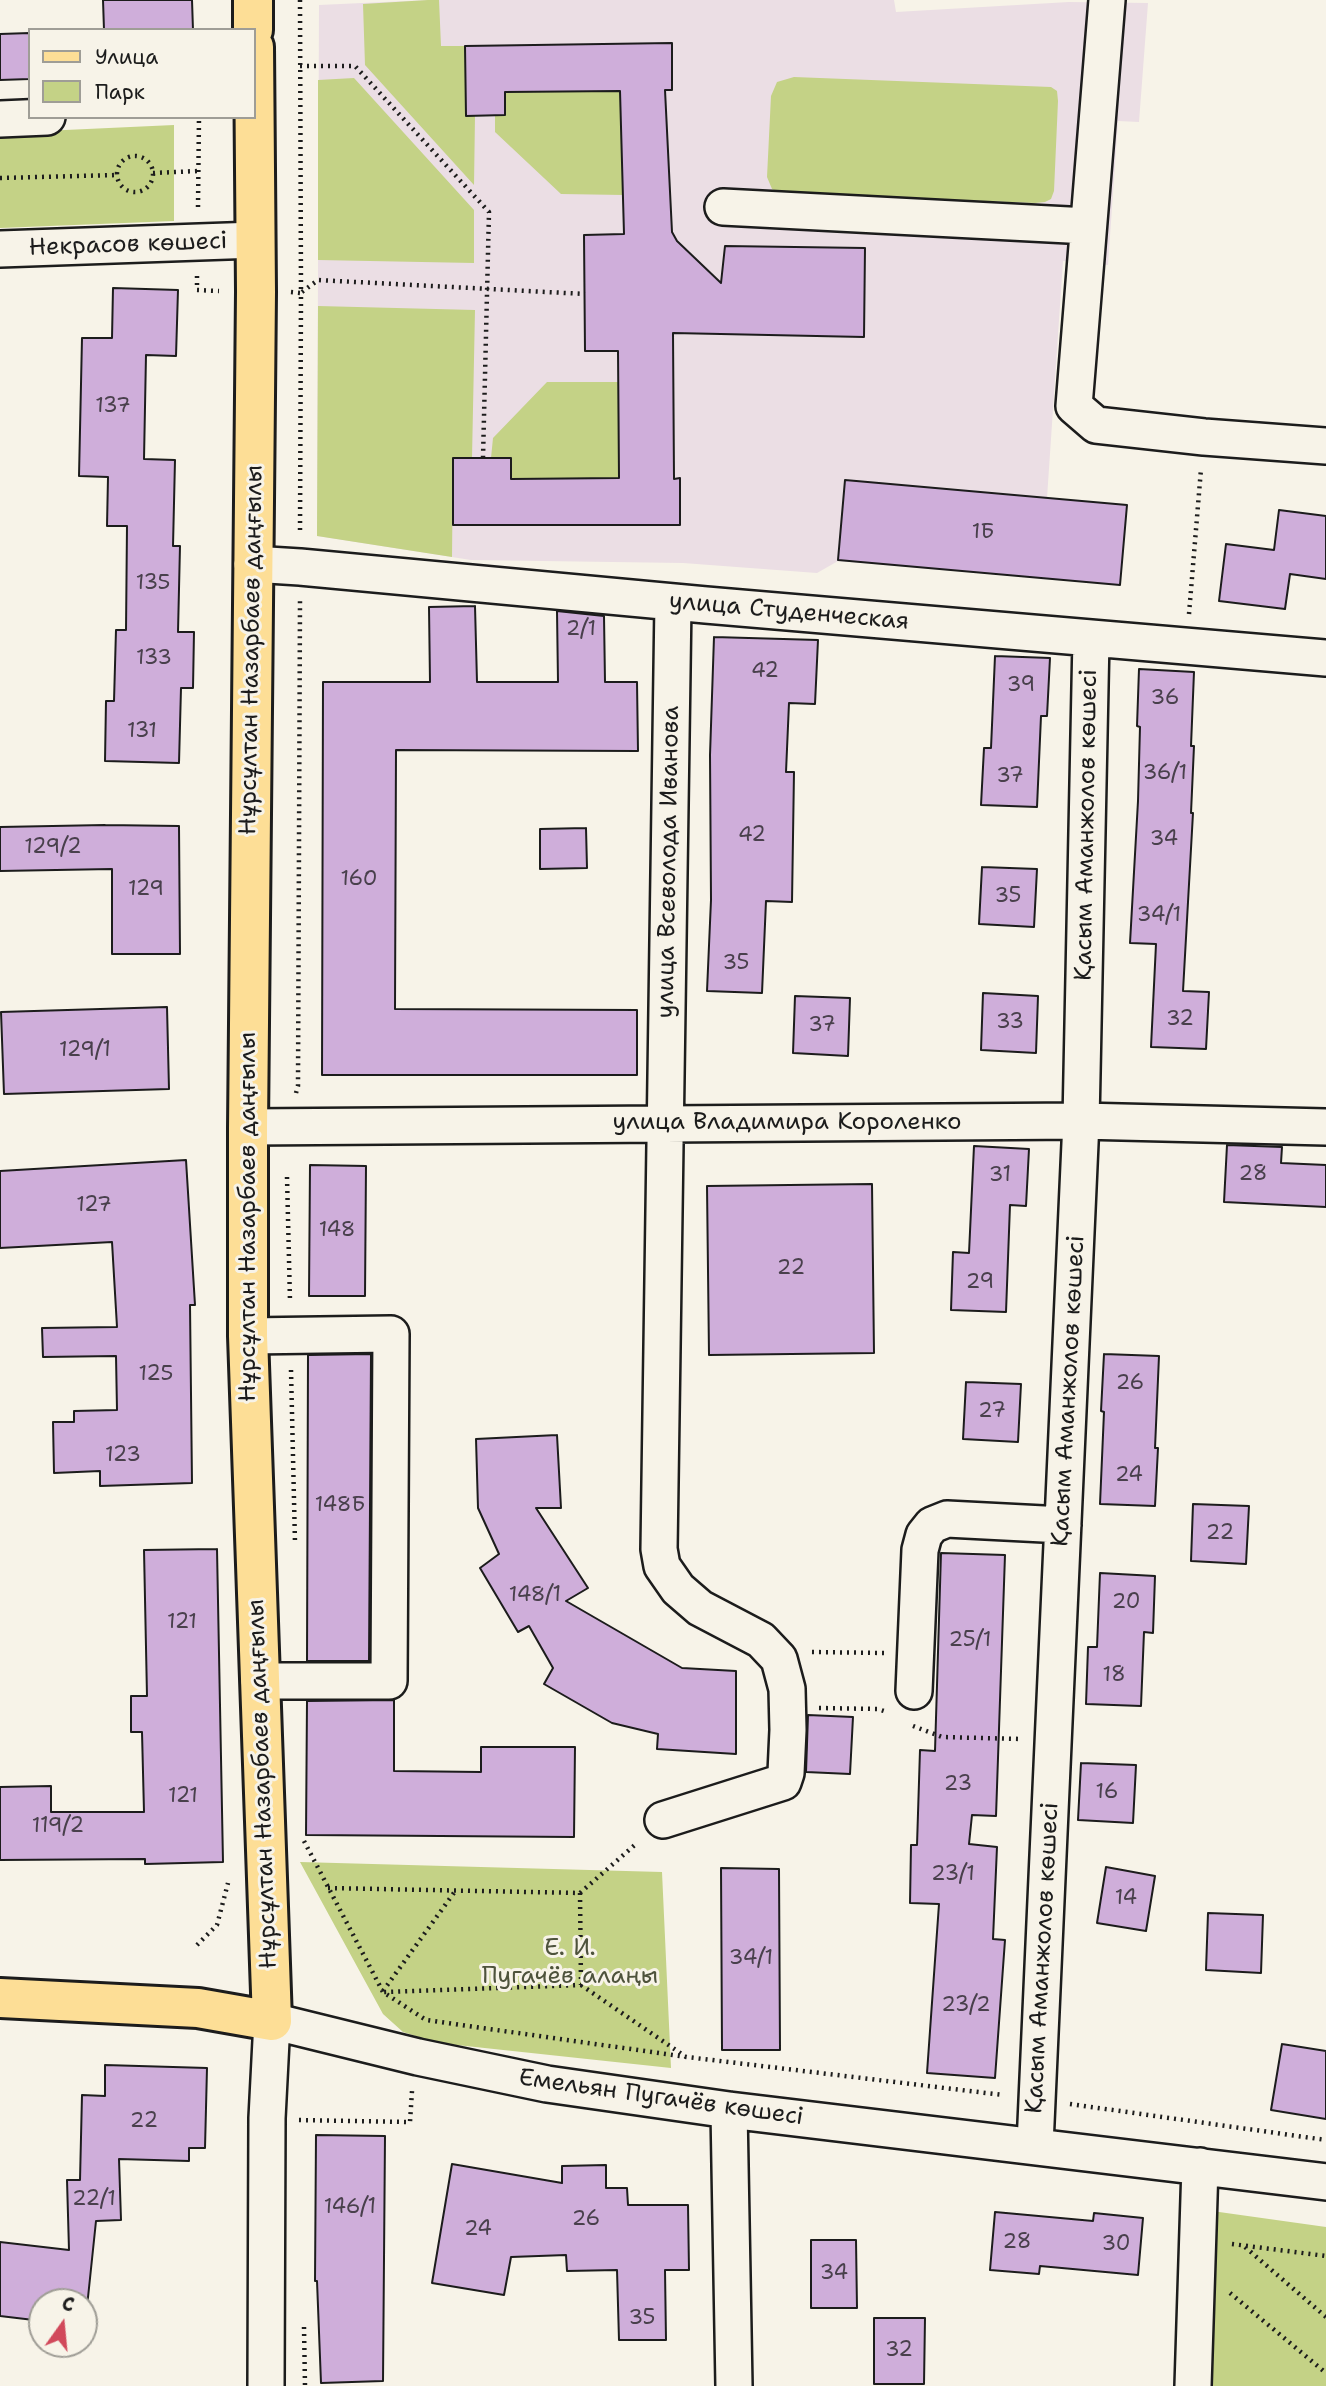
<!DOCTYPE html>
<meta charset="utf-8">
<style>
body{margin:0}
#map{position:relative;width:1326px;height:2386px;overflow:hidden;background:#f7f3e8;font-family:"Shantell Sans",sans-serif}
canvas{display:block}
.legend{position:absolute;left:28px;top:28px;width:228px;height:91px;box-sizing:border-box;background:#f7f3e8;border:2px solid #9f9d96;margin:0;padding:9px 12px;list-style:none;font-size:21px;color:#1c1c1c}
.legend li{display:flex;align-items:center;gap:14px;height:35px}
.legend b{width:35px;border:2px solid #9f9d96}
.north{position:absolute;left:28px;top:2288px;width:70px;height:70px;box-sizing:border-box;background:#f7f3e8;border:2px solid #9f9d96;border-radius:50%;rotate:15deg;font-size:19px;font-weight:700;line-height:28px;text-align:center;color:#1c1c1c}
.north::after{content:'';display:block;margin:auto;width:24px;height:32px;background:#d1495b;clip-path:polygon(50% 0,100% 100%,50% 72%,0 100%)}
</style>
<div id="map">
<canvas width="1326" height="2386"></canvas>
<ul class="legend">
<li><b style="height:9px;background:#fdde96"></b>Улица</li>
<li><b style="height:19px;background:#c4d286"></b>Парк</li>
</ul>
<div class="north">С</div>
</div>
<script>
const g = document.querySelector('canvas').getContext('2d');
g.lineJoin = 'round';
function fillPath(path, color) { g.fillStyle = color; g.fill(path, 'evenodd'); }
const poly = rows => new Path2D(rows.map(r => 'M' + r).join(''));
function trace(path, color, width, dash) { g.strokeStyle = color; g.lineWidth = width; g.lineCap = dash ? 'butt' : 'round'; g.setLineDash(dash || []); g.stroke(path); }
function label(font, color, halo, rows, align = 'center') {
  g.font = font + ' "Shantell Sans",sans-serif'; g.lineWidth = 6; g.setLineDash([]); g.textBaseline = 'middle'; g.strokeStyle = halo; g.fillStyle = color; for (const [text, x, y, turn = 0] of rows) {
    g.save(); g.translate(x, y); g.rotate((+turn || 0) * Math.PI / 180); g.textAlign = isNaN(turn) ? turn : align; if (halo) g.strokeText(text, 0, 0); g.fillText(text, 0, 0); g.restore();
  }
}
fillPath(poly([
 [428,0,894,0,896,12,1069,2,1148,3,1139,122,1118,121,1108,265,1063,261,1047,498,1127,505,1120,585,838,561,817,573,683,563,471,560,317,536,319,5]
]), '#ebdee4');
fillPath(poly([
 [428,0,439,0,441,46,465,46,466,115,475,116,474,185,365,65,363,4],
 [794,77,1051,87,1057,91,1058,101,1054,191,1051,199,1045,202,1035,203,780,193,772,189,767,177,771,96,777,82],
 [354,78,474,210,474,263,318,260,318,80],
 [620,91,624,195,561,194,495,132,495,115,505,115,505,92],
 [174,125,174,221,0,228,0,133],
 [318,306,475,310,472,458,453,458,452,557,317,536],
 [547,382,618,382,619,478,511,479,510,458,491,458,493,438],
 [300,1862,662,1872,671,2068,438,2043,403,2032,383,2014],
 [1212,2211,1326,2227,1326,2386,1210,2386]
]), '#c4d286');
const building = poly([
 [103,0,192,0,193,30,104,30,103,0],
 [30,33,30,79,0,80,0,34,30,33],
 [672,43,672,90,665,90,672,232,677,241,721,283,725,246,865,248,864,337,673,333,674,479,680,478,680,525,453,525,453,458,511,458,511,479,619,478,618,351,585,351,584,235,624,234,620,91,505,92,505,115,466,116,465,46,672,43],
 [113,288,178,290,176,356,146,355,144,459,175,460,173,546,180,546,178,632,194,632,193,688,181,688,179,763,105,761,106,701,114,701,116,630,126,630,127,526,107,526,108,477,79,476,82,338,112,338,113,288],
 [845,480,1127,505,1120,585,838,560,845,480],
 [1279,510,1326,516,1326,579,1290,574,1285,609,1219,601,1226,544,1274,550,1279,510],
 [475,606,477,682,558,682,557,611,604,616,605,682,637,682,638,751,396,750,395,1009,637,1010,637,1075,322,1075,323,682,430,682,429,607,475,606],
 [714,637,818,640,815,704,789,703,786,772,794,772,792,902,766,901,762,993,707,991,711,900,710,755,714,637],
 [995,656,1050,658,1047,716,1041,716,1037,807,981,805,984,748,991,748,995,656],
 [1139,669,1194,672,1191,746,1194,746,1191,813,1193,813,1183,991,1209,992,1206,1049,1151,1047,1156,944,1130,943,1138,801,1140,727,1137,726,1139,669],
 [105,825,179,826,180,954,112,954,112,869,0,871,0,827,105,825],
 [586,828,587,868,540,869,540,829,586,828],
 [982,867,1037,869,1034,927,979,924,982,867],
 [983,993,1038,996,1036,1053,981,1050,983,993],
 [795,996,850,998,848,1056,793,1053,795,996],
 [167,1007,169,1089,4,1094,1,1012,167,1007],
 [1227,1145,1282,1147,1281,1163,1326,1165,1326,1207,1224,1202,1227,1145],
 [974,1146,1029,1149,1026,1206,1010,1205,1006,1312,951,1310,953,1252,969,1253,974,1146],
 [186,1160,195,1305,190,1305,192,1483,100,1486,100,1471,54,1473,53,1422,74,1422,74,1411,117,1410,116,1356,43,1357,42,1328,117,1327,112,1242,0,1248,0,1171,186,1160],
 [310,1165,366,1166,365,1296,309,1296,310,1165],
 [872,1184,874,1353,709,1355,707,1186,872,1184],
 [371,1354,369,1661,307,1661,308,1355,371,1354],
 [1104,1354,1159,1356,1155,1448,1158,1448,1155,1506,1100,1504,1104,1412,1101,1411,1104,1354],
 [966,1382,1021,1384,1018,1442,963,1439,966,1382],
 [557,1435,561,1508,536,1508,588,1588,566,1601,682,1668,736,1671,736,1754,657,1749,658,1734,612,1723,544,1684,553,1668,529,1626,518,1632,480,1568,499,1554,478,1508,476,1439,557,1435],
 [1193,1504,1249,1506,1246,1564,1191,1561,1193,1504],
 [217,1549,223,1862,145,1864,145,1859,0,1860,0,1787,51,1786,51,1812,144,1812,142,1732,131,1732,131,1696,147,1696,144,1550,217,1549],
 [941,1553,1005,1555,996,1816,972,1815,969,1844,997,1847,993,1939,1005,1940,995,2078,927,2073,939,1904,910,1903,911,1845,917,1845,920,1750,935,1751,941,1553],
 [1100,1573,1155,1576,1153,1633,1144,1632,1141,1706,1086,1704,1088,1647,1097,1647,1100,1573],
 [394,1700,394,1771,481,1772,481,1747,575,1747,574,1837,306,1835,307,1701,394,1700],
 [808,1715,853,1717,850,1774,806,1772,808,1715],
 [1081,1763,1136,1765,1133,1823,1078,1820,1081,1763],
 [1106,1867,1155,1876,1146,1931,1097,1923,1106,1867],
 [721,1868,779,1869,780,2050,722,2050,721,1868],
 [1208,1913,1263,1915,1261,1973,1206,1970,1208,1913],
 [1282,2044,1326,2051,1326,2119,1271,2110,1282,2044],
 [105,2065,207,2068,205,2148,189,2148,189,2161,119,2159,121,2220,96,2221,85,2326,84,2302,42,2302,42,2321,0,2316,0,2242,69,2250,67,2180,80,2180,82,2095,105,2096,105,2065],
 [316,2135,385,2136,383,2381,321,2383,317,2281,315,2281,316,2135],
 [452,2164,562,2183,562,2166,606,2165,606,2188,627,2188,628,2205,688,2205,689,2270,665,2270,666,2340,619,2340,617,2270,567,2271,566,2255,511,2257,504,2295,432,2283,452,2164],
 [995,2212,1093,2221,1094,2213,1143,2218,1138,2275,1040,2266,1039,2274,990,2270,995,2212],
 [811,2240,856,2240,857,2308,811,2308,811,2240],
 [874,2318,925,2318,924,2384,874,2384,874,2318]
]);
fillPath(building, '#cfaeda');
trace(building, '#1c1c1c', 2);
const minor = poly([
 [1107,0,1074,406,1096,425,1204,437,1326,446],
 [0,119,47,117],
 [723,207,1088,226],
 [0,249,256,240],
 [252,564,300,567,706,605,1326,658],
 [248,1127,1081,1121,1326,1127],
 [248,1336,391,1334,389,1681,259,1681],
 [914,1691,920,1550,924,1535,932,1525,947,1519,1063,1525],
 [663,1820,783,1782,786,1773,788,1730,787,1689,779,1659,761,1640,700,1608,678,1589,662,1566,659,1549,673,602],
 [729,2110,734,2386],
 [1035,2145,1081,1121,1091,638],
 [266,2386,267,2118,272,2021,418,2057,547,2084,729,2110,1326,2182],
 [1193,2386,1200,2166]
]);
const major = poly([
 [253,0,253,30],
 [0,1998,198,2008,272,2021,248,1336,248,1127,256,292,254,47]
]);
trace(minor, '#1c1c1c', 40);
trace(major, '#1c1c1c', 44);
trace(poly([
 [300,0,301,293],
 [300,66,355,66,489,212,483,458],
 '117 174a18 18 0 1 1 36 0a18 18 0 1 1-36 0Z',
 [153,173,198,171],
 [0,178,117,175],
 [198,207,199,117],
 [197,276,197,290,219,291],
 [291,292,301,293,300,533],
 [302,292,318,280,585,294],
 [1189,614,1201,469],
 [296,1093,298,1086,300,601],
 [287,1177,290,1301],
 [291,1370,295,1543],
 [812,1652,884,1653],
 [819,1708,878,1709,887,1712],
 [913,1726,942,1737,1021,1739],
 [304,1841,383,1992,426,2020,687,2057,1003,2095],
 [328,1888,580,1893,581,1985,383,1992],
 [580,1893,637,1843],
 [197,1945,217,1925,228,1883],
 [581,1985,686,2057],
 [383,1991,456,1890],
 [1070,2104,1326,2140],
 [299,2120,410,2122,412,2091],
 [1232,2244,1326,2256],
 [1245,2247,1326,2317],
 [1230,2293,1326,2373],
 [304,2327,305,2386]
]), '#1c1c1c', 4.5, [2, 5]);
trace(minor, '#f7f3e8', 35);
trace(major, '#fdde96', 38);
label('21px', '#49404c', null, [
 ["137",113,407],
 ["1Б",983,533],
 ["135",153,584],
 ["2/1",581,630],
 ["133",154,659],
 ["42",765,672],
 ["39",1021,686],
 ["36",1165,699],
 ["131",142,732],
 ["36/1",1165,774],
 ["37",1010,777],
 ["42",752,836],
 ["34",1164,840],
 ["129/2",53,848],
 ["160",359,880],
 ["129",146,890],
 ["35",1008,897],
 ["34/1",1159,916],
 ["35",736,964],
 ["32",1180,1020],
 ["33",1010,1023],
 ["37",822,1026],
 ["129/1",85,1051],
 ["28",1253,1175],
 ["31",1000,1176],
 ["127",94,1206],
 ["148",337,1231],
 ["22",791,1269],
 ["29",980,1283],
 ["125",156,1375],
 ["26",1130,1384],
 ["27",992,1412],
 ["123",123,1456],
 ["24",1129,1476],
 ["148Б",340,1506],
 ["22",1220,1534],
 ["148/1",535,1596],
 ["20",1126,1603],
 ["121",182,1623],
 ["25/1",970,1641],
 ["18",1114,1676],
 ["23",958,1785],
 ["16",1107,1793],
 ["121",183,1797],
 ["119/2",58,1827],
 ["23/1",953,1875],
 ["14",1126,1899],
 ["34/1",751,1959],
 ["23/2",966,2006],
 ["22",144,2122],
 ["22/1",94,2200],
 ["146/1",350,2208],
 ["26",586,2220],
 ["24",478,2230],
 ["28",1017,2243],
 ["30",1116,2245],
 ["34",834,2274],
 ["35",642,2319],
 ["32",899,2351]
]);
label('24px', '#1c1c1c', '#f7f3e8', [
 ["Некрасов көшесі",128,245,-2],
 ["улица Студенческая",789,612,5],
 ["Нұрсұлтан Назарбаев даңғылы",252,650,-89],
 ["Қасым Аманжолов көшесі",1087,825,-89],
 ["улица Всеволода Иванова",669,862,-89],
 ["улица Владимира Короленко",787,1123],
 ["Нұрсұлтан Назарбаев даңғылы",249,1217,-90],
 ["Қасым Аманжолов көшесі",1069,1391,-87],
 ["Нұрсұлтан Назарбаев даңғылы",263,1784,-92],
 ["Қасым Аманжолов көшесі",1043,1958,-87],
 ["Емельян Пугачёв көшесі",661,2098,8]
]);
label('24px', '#4e533c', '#f7f3e8', [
 ["Е. И.",570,1949],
 ["Пугачёв алаңы",570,1977]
]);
</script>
